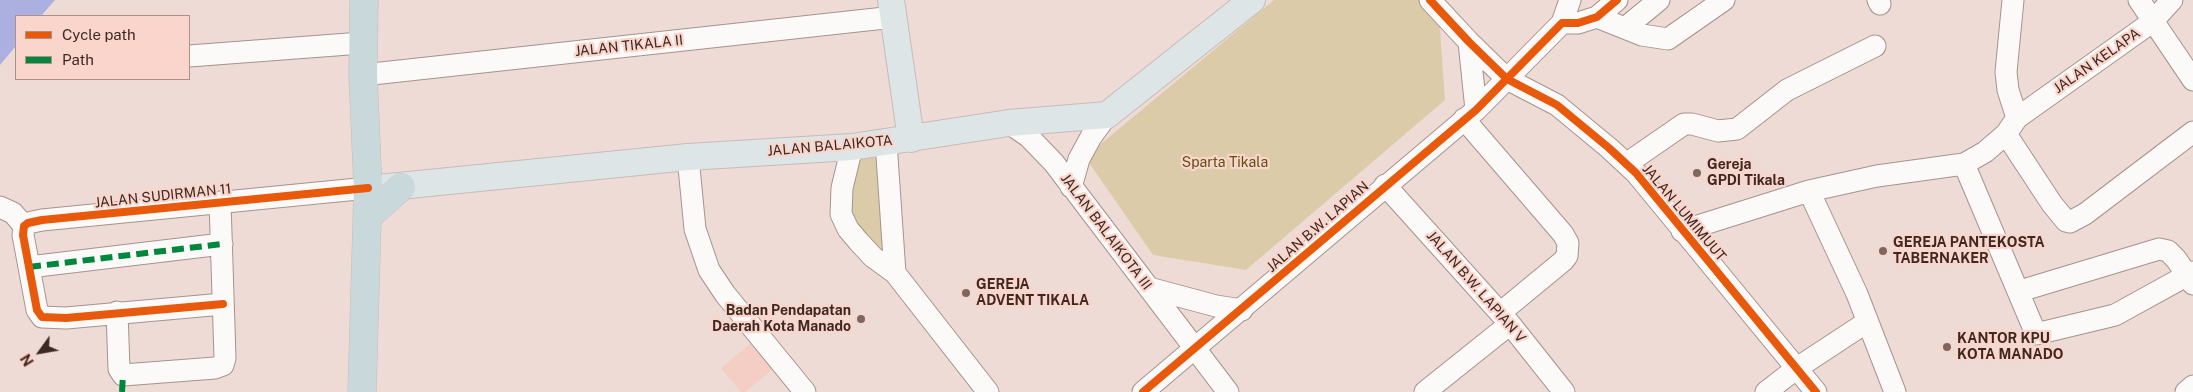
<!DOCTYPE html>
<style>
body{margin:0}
#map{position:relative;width:2193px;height:392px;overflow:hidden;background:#eedbd6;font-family:"Public Sans",sans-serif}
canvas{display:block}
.legend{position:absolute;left:15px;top:15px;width:175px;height:65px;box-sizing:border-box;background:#f9d5cb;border:1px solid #ae9087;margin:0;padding:6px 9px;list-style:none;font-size:15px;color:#3e2822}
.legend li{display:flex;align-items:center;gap:10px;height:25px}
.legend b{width:25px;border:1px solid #ae9087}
.north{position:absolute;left:15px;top:327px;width:50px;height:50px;-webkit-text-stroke:4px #f9d5cb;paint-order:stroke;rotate:238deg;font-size:14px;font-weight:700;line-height:20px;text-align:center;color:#3e2822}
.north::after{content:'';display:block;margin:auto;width:18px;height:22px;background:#3e2822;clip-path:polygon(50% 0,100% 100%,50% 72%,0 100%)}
</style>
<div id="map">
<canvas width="2193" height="392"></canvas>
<ul class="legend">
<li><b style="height:6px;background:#e8590c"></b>Cycle path</li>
<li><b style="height:6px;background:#00873e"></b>Path</li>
</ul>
<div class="north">N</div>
</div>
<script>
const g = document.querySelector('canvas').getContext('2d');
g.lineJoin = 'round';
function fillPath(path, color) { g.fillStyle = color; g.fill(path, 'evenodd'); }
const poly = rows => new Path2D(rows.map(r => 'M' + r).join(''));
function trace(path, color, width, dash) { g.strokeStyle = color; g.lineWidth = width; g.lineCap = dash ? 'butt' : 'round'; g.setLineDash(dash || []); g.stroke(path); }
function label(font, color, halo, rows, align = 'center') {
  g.font = font + ' "Public Sans",sans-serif'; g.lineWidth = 4.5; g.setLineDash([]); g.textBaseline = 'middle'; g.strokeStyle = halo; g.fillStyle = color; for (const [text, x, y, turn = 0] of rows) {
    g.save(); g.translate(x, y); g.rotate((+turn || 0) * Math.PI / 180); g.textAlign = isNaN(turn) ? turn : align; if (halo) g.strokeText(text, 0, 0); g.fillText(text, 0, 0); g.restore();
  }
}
fillPath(poly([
 [751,343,773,369,745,392,741,392,721,368]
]), '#f4cec4');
fillPath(poly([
 [1274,0,1422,0,1439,16,1445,100,1246,270,1153,255,1085,157],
 [877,146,892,267,843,211,854,151]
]), '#dccba9');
fillPath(poly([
 [0,0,55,0,41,16,16,16,16,46,0,65]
]), '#acb0e1');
const minor = poly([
 [1430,0,1469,42,1507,79,1557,105,1609,148,1636,173,1816,392],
 [1878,0,1880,4],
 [2139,0,2193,80],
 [1597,17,1642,35,1668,39,1724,0],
 [1562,23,1570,0],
 [1625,28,1659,0],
 [1469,42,1476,110],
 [189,56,362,43],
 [363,75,894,17],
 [2017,118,2152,22,2172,0],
 [1464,119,1563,234,1568,243,1567,256,1563,261,1500,313],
 [1009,123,1029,137,1054,163,1228,392],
 [2006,134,2052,204,2066,221,2070,222,2085,214,2193,132],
 [886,142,895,273,988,392],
 [852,147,842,188,841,214,848,229,859,242,873,257,895,273],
 [688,157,695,229,709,270,725,294,805,392],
 [1626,164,1684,124,1692,124,1718,131,1737,129,1787,90,1875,46],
 [1964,164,2036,334,2115,315,2193,272],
 [1385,185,1510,324,1564,392],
 [1071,187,1079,159,1091,137,1107,115],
 [1809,191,1857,294,1895,392],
 [0,207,13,213,24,226],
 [1682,231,1809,191,1877,176,1964,164,1985,152,2006,134,2017,118,2008,90,2006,72,2013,0],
 [29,267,222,244],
 [1149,288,1216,306,1242,310],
 [2020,291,2159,249,2168,251,2176,259,2193,284],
 [223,304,66,318,42,317,37,310,23,235,24,226,28,223,42,220,368,188],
 [117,312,119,369,123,375,215,368,223,365,225,358,220,202],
 [1143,392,1476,110,1562,23,1578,23,1597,17,1617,0],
 [1425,392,1510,324],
 [1766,392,1797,368,1867,322],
 [2186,392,2193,386]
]);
const major = poly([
 [891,0,911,139],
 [379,188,688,157,852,147,1009,123,1107,115,1252,0]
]);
const highway = poly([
 [367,217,401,187],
 [362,392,368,188,363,75,364,0]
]);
trace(minor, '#a5938e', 23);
trace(major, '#c7bbb8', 28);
trace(highway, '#c7bbb8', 29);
trace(minor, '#fcfaf9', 21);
trace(major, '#dee5e6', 26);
trace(highway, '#c9d8da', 28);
trace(poly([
 [29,267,222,244],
 [122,392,123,375]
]), '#00873e', 6, [12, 6]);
trace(poly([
 [1430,0,1469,42,1507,79,1557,105,1609,148,1636,173,1816,392],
 [223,304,66,318,42,317,37,310,23,235,24,226,28,223,42,220,368,188],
 [1143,392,1476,110,1562,23,1578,23,1597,17,1617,0]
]), '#e8590c', 8);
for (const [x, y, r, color] of [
 [1697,173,5,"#7c6761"],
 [1883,251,5,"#7c6761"],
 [966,293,5,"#7c6761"],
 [861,319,5,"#7c6761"],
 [1947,347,5,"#7c6761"]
]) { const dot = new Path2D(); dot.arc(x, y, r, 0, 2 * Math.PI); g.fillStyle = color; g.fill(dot); trace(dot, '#f9d5cb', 2); }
label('14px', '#3e2822', '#f9d5cb', [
 ["JALAN TIKALA II",629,46,-6],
 ["JALAN KELAPA",2097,61,-35],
 ["JALAN BALAIKOTA",830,146,-5],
 ["JALAN SUDIRMAN 11",163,196,-6],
 ["JALAN LUMIMUUT",1684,213,50],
 ["JALAN B.W. LAPIAN",1318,227,-41],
 ["JALAN BALAIKOTA III",1106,232,53],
 ["JALAN B.W. LAPIAN V",1476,287,49]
]);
label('14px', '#5f500e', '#f9d5cb', [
 ["Sparta Tikala",1225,163]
]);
label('bold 14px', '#3e2822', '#f9d5cb', [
 ["Gereja",1707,165],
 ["GPDI Tikala",1707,181],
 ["GEREJA PANTEKOSTA",1893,243],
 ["TABERNAKER",1893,259],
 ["GEREJA",976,285],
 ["ADVENT TIKALA",976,301],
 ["Badan Pendapatan",851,311,"right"],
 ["Daerah Kota Manado",851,327,"right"],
 ["KANTOR KPU",1957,339],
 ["KOTA MANADO",1957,355]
], 'left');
</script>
